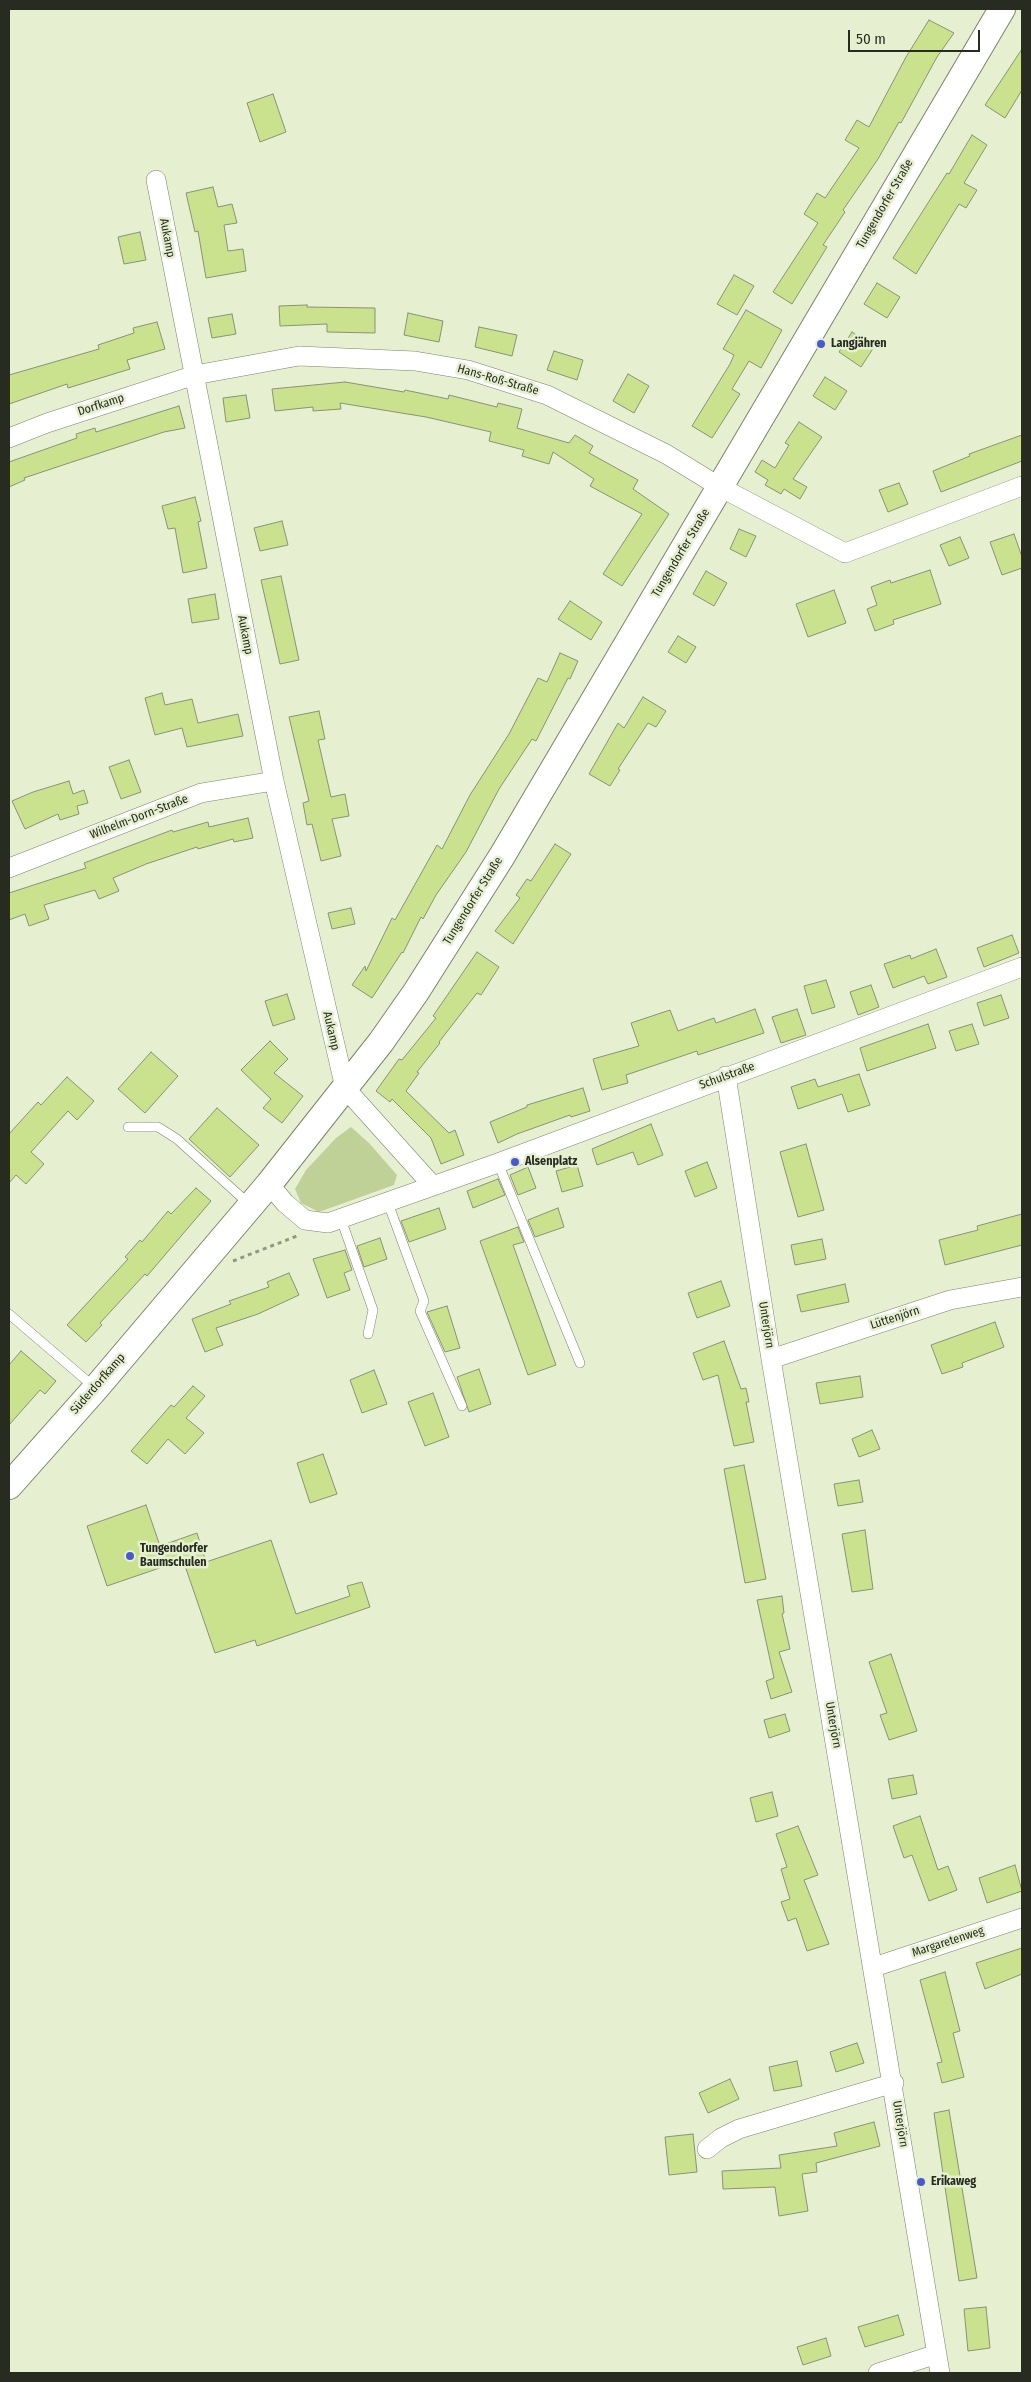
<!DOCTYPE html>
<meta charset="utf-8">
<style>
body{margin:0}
#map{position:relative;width:1031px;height:2382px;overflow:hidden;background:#e6f0d1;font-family:"Fira Sans Condensed",sans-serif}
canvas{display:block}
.frame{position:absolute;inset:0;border:10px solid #282c20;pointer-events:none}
.scale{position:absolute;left:848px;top:30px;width:132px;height:22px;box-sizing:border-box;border:2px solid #282c20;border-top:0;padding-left:6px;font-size:15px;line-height:18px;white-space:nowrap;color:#282c20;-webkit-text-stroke:4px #e6f0d1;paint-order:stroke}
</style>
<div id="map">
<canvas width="1031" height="2382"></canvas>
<div class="frame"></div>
<div class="scale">50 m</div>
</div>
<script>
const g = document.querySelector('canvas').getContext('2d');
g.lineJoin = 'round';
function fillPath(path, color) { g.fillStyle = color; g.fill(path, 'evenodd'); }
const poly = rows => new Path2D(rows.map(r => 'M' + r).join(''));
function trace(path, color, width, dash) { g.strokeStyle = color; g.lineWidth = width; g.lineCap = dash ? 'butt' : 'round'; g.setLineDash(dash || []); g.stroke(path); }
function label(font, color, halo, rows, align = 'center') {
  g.font = font + ' "Fira Sans Condensed",sans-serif'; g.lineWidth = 5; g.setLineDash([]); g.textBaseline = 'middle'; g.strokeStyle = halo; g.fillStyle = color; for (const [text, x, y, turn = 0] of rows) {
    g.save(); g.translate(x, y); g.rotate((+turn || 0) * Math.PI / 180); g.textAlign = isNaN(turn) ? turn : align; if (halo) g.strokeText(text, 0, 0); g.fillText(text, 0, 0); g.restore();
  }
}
fillPath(poly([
 [351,1127,369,1143,397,1175,394,1185,319,1212,301,1203,295,1189,306,1170,336,1138]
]), '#bfd197');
const building = poly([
 [929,20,954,33,937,57,901,123,899,122,878,159,843,210,845,212,823,245,827,247,792,304,773,292,818,223,804,214,817,193,825,198,859,148,845,140,857,120,869,127,906,57,929,20],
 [1022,49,1022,90,1005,118,985,105,1022,49],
 [273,94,286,132,260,142,247,103,273,94],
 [972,135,987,145,964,183,977,190,966,208,959,204,916,274,893,258,947,173,949,174,972,135],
 [213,187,218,207,232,204,237,223,224,225,228,251,243,249,246,271,206,278,198,231,195,232,186,193,213,187],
 [140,232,146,260,124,264,118,237,140,232],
 [734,275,754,286,737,315,717,304,734,275],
 [877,283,900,297,887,318,864,304,877,283],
 [307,305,307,307,375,308,375,333,327,332,327,324,280,326,279,306,307,305],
 [746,310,782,330,761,368,749,361,732,389,740,394,712,438,692,426,730,364,734,355,723,349,746,310],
 [408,313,443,321,439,342,404,335,408,313],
 [232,314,236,334,212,338,208,318,232,314],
 [157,322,165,349,127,360,130,369,68,388,67,384,9,404,9,375,99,349,98,345,134,333,133,328,157,322],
 [479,327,517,335,512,356,475,347,479,327],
 [852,332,874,347,861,367,839,352,852,332],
 [554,351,583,360,577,380,547,370,554,351],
 [628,374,649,386,634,413,613,401,628,374],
 [825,377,847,391,835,410,813,396,825,377],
 [345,382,404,392,405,390,448,399,449,395,497,407,498,403,522,409,517,428,569,443,575,435,593,446,589,453,638,480,633,489,669,514,622,586,603,574,642,514,590,486,594,479,553,452,549,464,522,456,524,450,489,441,491,432,426,417,340,403,341,409,313,411,313,407,275,411,272,389,345,382],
 [246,395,250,418,226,422,223,398,246,395],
 [179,406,185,428,164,432,66,464,24,478,25,480,9,487,9,462,77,438,76,434,95,428,96,432,179,406],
 [799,422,822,437,793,479,807,487,800,499,784,489,781,494,765,485,768,480,755,472,762,460,775,468,789,445,785,443,799,422],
 [1022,435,1022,461,941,492,933,471,970,456,969,454,1022,435],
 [899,483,908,504,888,512,879,490,899,483],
 [195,497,201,521,198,522,207,568,183,573,175,528,168,529,162,506,195,497],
 [282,521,288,545,260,551,254,528,282,521],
 [739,529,756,536,746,557,730,549,739,529],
 [1014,534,1022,557,1022,568,1002,575,990,542,1014,534],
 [960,537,969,558,949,566,940,545,960,537],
 [930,570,941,604,893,620,894,624,875,631,867,609,877,605,871,587,890,580,891,583,930,570],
 [706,571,727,583,714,606,693,594,706,571],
 [281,576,299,660,280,664,261,580,281,576],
 [834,590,846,623,808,637,796,604,834,590],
 [215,594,219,619,192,623,188,599,215,594],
 [570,601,602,622,591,640,558,619,570,601],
 [678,636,696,647,686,663,668,652,678,636],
 [560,653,578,661,570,679,568,678,536,741,532,739,499,789,466,852,436,895,423,919,421,917,403,953,402,952,372,998,352,985,365,966,366,971,392,918,395,920,437,845,442,849,470,795,509,734,538,678,547,682,560,653],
 [162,693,165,705,192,699,198,723,238,714,243,736,187,747,182,728,155,735,145,698,162,693],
 [643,697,666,711,656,727,648,723,618,769,620,770,610,786,589,774,618,723,624,728,643,697],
 [319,711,325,739,318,740,331,797,345,794,349,816,332,819,341,856,321,861,312,824,307,825,303,803,309,801,289,717,319,711],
 [129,760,141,792,121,799,109,767,129,760],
 [69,781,73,794,84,790,88,803,77,806,79,814,60,820,58,814,25,829,12,801,33,792,69,781],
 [248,818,253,838,234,842,233,839,198,849,197,847,146,864,113,878,119,891,99,899,95,890,44,905,49,919,29,926,25,914,9,920,9,893,86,868,84,863,172,830,173,832,208,822,209,827,248,818],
 [555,844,571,854,513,944,495,931,520,898,516,895,527,879,531,881,555,844],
 [351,908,355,924,332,929,328,913,351,908],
 [1012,935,1019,953,984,967,977,948,1012,935],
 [936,949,947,977,928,984,924,976,893,988,884,964,910,955,911,959,936,949],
 [477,952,499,967,481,995,477,993,439,1042,440,1043,417,1072,419,1073,406,1091,449,1133,455,1130,464,1155,441,1164,431,1138,392,1099,390,1102,376,1091,399,1059,402,1060,436,1018,433,1016,477,952],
 [826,980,835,1007,812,1014,804,986,826,980],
 [871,985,879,1007,858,1015,850,992,871,985],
 [287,994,295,1019,273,1026,265,1001,287,994],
 [1001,995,1009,1018,984,1026,977,1003,1001,995],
 [755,1009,764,1033,698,1055,697,1051,626,1075,628,1083,602,1090,593,1059,639,1046,631,1023,670,1010,678,1031,714,1018,716,1023,755,1009],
 [797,1009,806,1035,781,1043,772,1017,797,1009],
 [928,1024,936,1048,867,1071,860,1048,928,1024],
 [972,1024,979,1044,956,1051,949,1031,972,1024],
 [270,1041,288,1059,274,1073,303,1096,282,1123,263,1108,271,1099,241,1070,270,1041],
 [151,1052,178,1076,145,1113,118,1089,151,1052],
 [859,1074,870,1105,848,1112,842,1094,798,1109,791,1087,815,1079,818,1087,859,1074],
 [67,1077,94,1101,77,1120,68,1111,31,1152,44,1164,26,1184,16,1175,9,1183,9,1134,38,1102,41,1105,67,1077],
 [583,1088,590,1111,571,1117,570,1115,517,1134,498,1143,490,1122,527,1107,527,1105,583,1088],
 [217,1108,259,1145,230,1177,189,1139,217,1108],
 [651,1124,663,1155,638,1165,633,1152,597,1165,592,1149,651,1124],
 [806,1144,824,1210,798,1217,780,1152,806,1144],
 [707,1162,717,1188,695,1197,685,1171,707,1162],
 [577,1165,583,1186,562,1192,556,1171,577,1165],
 [528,1167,536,1188,518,1195,510,1175,528,1167],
 [498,1179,505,1195,473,1208,467,1191,498,1179],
 [196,1188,211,1201,147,1276,145,1274,100,1323,102,1325,86,1342,67,1325,128,1259,125,1257,140,1240,142,1242,168,1211,171,1214,196,1188],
 [439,1208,446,1229,409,1242,401,1221,439,1208],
 [558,1208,564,1227,535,1237,528,1220,558,1208],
 [1022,1214,1022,1245,945,1265,939,1240,978,1230,977,1226,1022,1214],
 [518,1227,524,1242,513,1245,556,1365,528,1375,480,1241,518,1227],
 [380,1238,387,1259,364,1267,357,1246,380,1238],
 [822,1239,826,1259,795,1265,791,1245,822,1239],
 [345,1250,352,1270,344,1273,350,1290,327,1298,313,1259,345,1250],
 [289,1273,299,1295,258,1314,216,1328,223,1345,205,1352,192,1319,231,1304,229,1301,269,1287,267,1282,289,1273],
 [721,1281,730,1306,697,1318,688,1293,721,1281],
 [845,1284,849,1302,801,1312,797,1295,845,1284],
 [447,1306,460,1348,445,1352,427,1312,447,1306],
 [995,1322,1004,1347,962,1363,963,1367,942,1374,931,1345,995,1322],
 [724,1341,741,1389,746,1388,749,1402,746,1402,754,1442,734,1446,718,1375,703,1380,693,1353,724,1341],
 [21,1351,56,1381,45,1394,40,1390,9,1425,9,1365,21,1351],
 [479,1369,491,1404,469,1412,457,1377,479,1369],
 [374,1370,387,1404,362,1413,350,1380,374,1370],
 [860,1376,863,1397,820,1404,816,1383,860,1376],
 [193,1386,205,1396,186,1418,204,1433,185,1454,168,1439,147,1464,131,1451,171,1405,174,1407,193,1386],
 [433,1393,449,1437,425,1446,408,1402,433,1393],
 [872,1430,880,1449,859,1457,852,1439,872,1430],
 [323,1454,337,1494,310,1503,297,1463,323,1454],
 [744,1465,766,1579,745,1583,724,1469,744,1465],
 [859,1480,863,1502,838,1506,834,1484,859,1480],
 [146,1505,160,1546,197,1533,206,1562,271,1540,296,1614,350,1596,347,1586,362,1582,370,1607,257,1646,255,1640,215,1653,183,1560,107,1586,87,1526,146,1505],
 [865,1530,873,1589,852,1592,842,1534,865,1530],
 [782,1596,784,1613,782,1614,790,1649,779,1652,792,1692,771,1699,766,1681,774,1678,757,1600,782,1596],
 [891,1654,917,1731,889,1740,880,1715,887,1713,869,1662,891,1654],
 [785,1714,790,1731,769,1738,764,1720,785,1714],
 [913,1775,917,1794,892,1799,888,1779,913,1775],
 [772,1792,778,1816,756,1822,750,1798,772,1792],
 [920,1816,938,1870,948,1866,957,1890,929,1901,912,1855,904,1858,893,1826,920,1816],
 [798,1826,818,1875,804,1880,829,1944,807,1951,796,1918,788,1921,781,1902,790,1899,781,1869,787,1867,776,1834,798,1826],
 [1015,1865,1022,1891,987,1903,979,1878,1015,1865],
 [1022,1948,1022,1974,985,1989,976,1963,1022,1948],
 [945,1972,960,2031,953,2033,964,2077,942,2083,937,2063,942,2062,920,1980,945,1972],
 [857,2043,864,2063,836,2072,830,2052,857,2043],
 [797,2061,802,2086,774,2091,769,2067,797,2061],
 [730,2079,739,2099,708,2113,699,2093,730,2079],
 [949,2110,977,2278,959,2281,934,2113,949,2110],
 [874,2122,880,2146,816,2163,817,2172,802,2174,808,2211,779,2216,775,2187,723,2189,722,2171,781,2168,779,2155,837,2146,834,2133,874,2122],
 [693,2134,697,2172,669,2175,665,2137,693,2134],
 [986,2307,990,2348,968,2351,964,2309,986,2307],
 [898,2315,904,2335,865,2347,858,2327,898,2315],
 [826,2338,831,2356,803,2365,797,2347,826,2338]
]);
fillPath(building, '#cae28e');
trace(building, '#899276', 1);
const lane = poly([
 [128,1127,158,1127,177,1139,249,1204],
 [498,1163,580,1363],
 [388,1203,424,1301,420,1311,462,1406],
 [341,1219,373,1310,368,1334],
 [9,1314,93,1386]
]);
const street = poly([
 [156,180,274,781,345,1088,433,1186],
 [9,438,47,423,195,375,299,356,415,361,468,370,547,395,666,454,720,487,845,553,1022,486],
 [9,868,201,793,274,781],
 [726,1076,771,1359,940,2373],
 [269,1184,285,1203,305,1220,328,1223,498,1163,1022,967],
 [771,1359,950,1300,1022,1287],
 [874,1967,1022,1918],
 [707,2149,721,2138,739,2129,894,2083],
 [878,2373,937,2354]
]);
const secondary = poly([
 [9,1486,96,1388,269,1184,381,1042,416,992,502,856,1002,9]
]);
trace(lane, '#7b8468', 10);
trace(street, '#7b8468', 20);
trace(secondary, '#7b8468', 28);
trace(poly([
 [233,1261,297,1236]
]), '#919982', 3, [4, 4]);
trace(lane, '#fff', 9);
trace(street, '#fff', 19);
trace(secondary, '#fff', 26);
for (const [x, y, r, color] of [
 [821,344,5,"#485acf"],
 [515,1162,5,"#485acf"],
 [130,1556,5,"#485acf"],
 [921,2182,5,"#485acf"]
]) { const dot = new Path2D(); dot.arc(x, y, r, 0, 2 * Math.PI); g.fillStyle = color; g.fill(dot); trace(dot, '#e6f0d1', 2); }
label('12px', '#282c20', '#e6f0d1', [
 ["Tungendorfer Straße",885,204,-60],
 ["Aukamp",167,238,79],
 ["Hans-Roß-Straße",498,380,16],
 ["Dorfkamp",101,405,-18],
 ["Tungendorfer Straße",681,553,-59],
 ["Aukamp",245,635,79],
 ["Wilhelm-Dorn-Straße",139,817,-21],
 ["Tungendorfer Straße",473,901,-58],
 ["Aukamp",331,1031,77],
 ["Schulstraße",727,1076,-20],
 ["Lüttenjörn",895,1318,-18],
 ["Unterjörn",766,1325,81],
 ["Süderdorfkamp",98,1384,-49],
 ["Unterjörn",833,1725,80],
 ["Margaretenweg",948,1942,-18],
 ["Unterjörn",900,2124,81]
]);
label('bold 12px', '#282c20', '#e6f0d1', [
 ["Langjähren",831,344],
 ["Alsenplatz",525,1162],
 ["Tungendorfer",140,1549],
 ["Baumschulen",140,1563],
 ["Erikaweg",931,2182]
], 'left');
</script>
